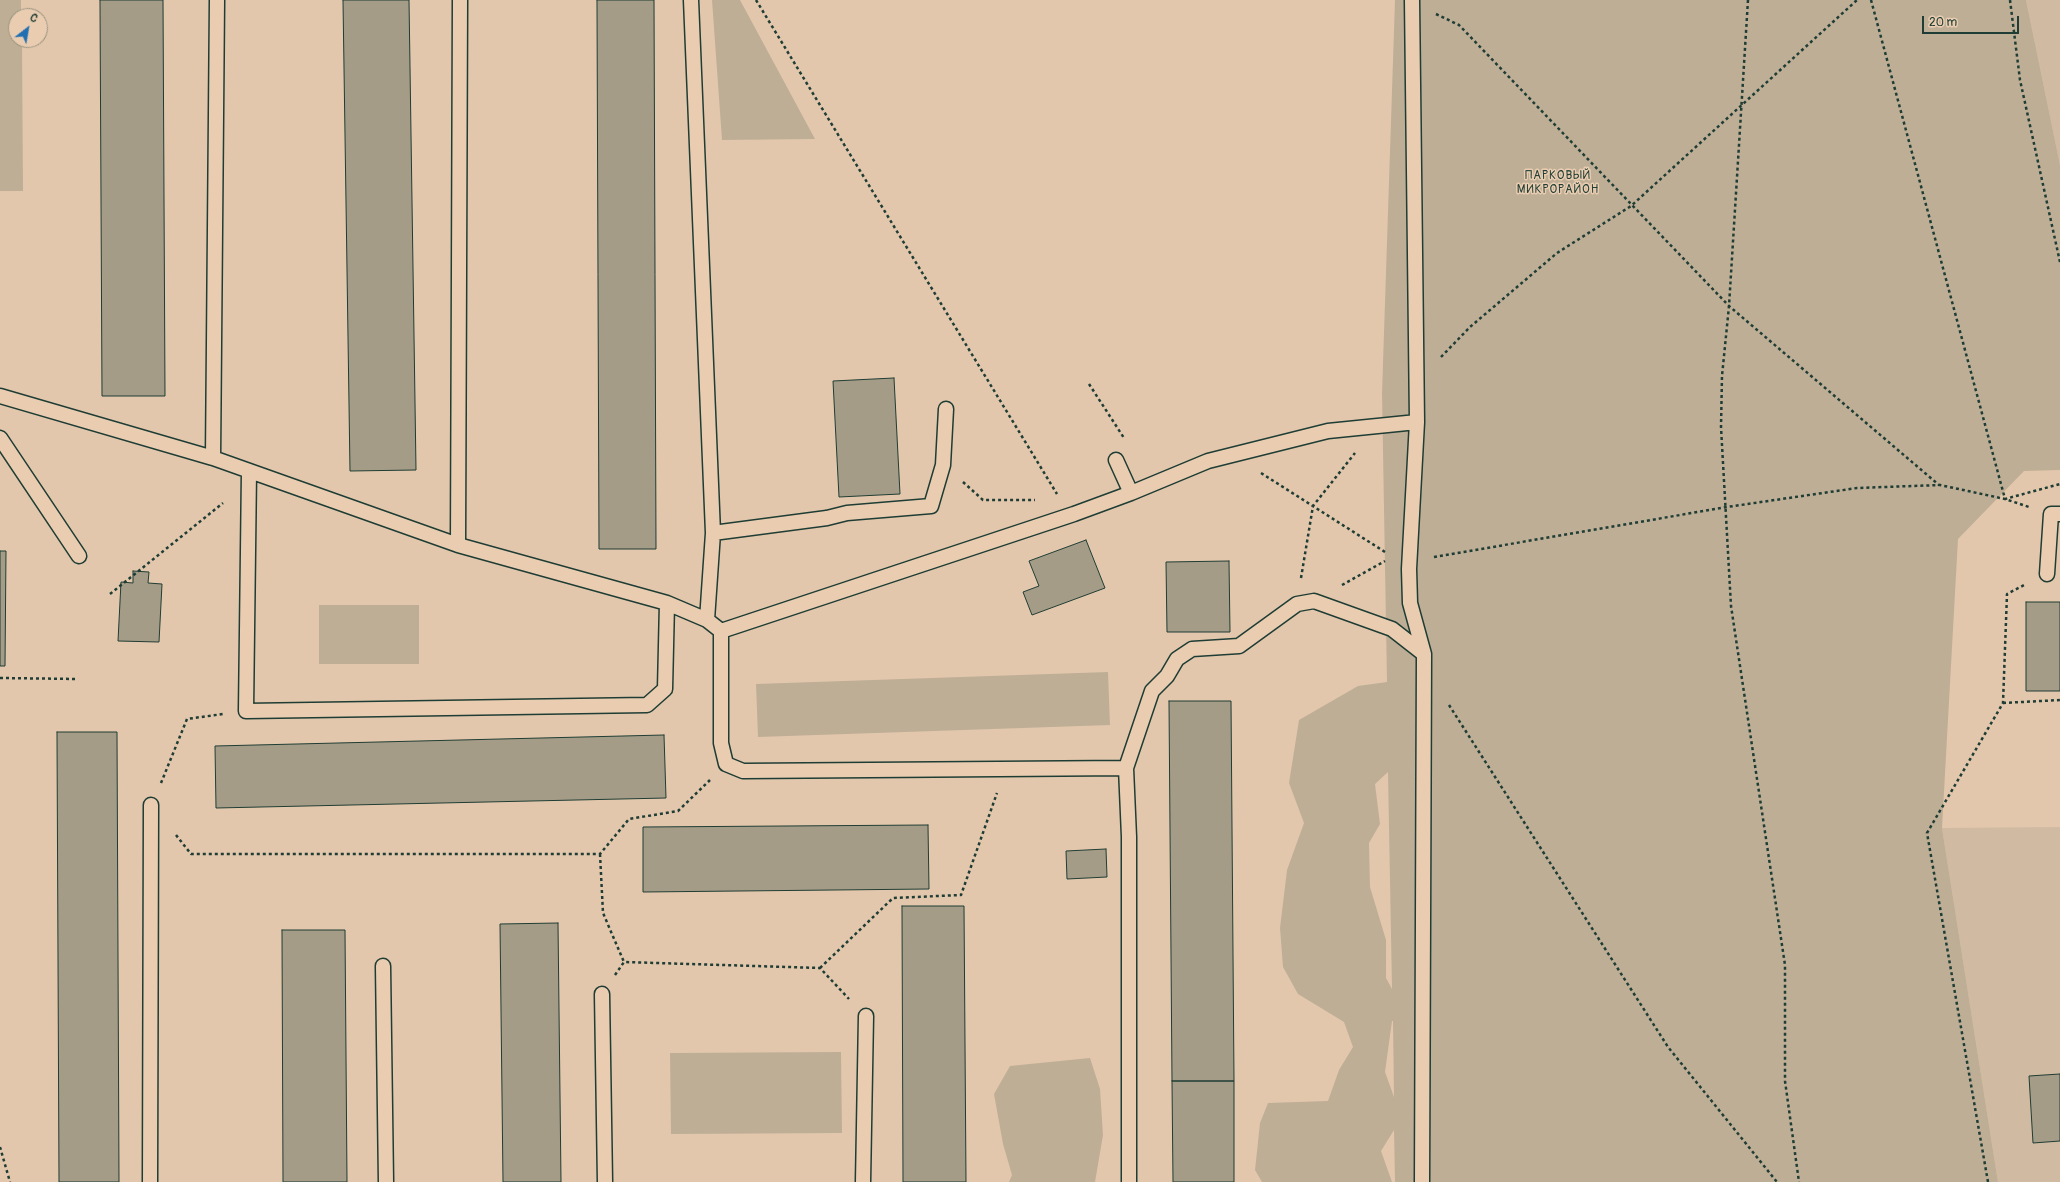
<!DOCTYPE html>
<meta charset="utf-8">
<style>
body{margin:0}
#map{position:relative;width:2060px;height:1182px;overflow:hidden;background:#e2c7ac;font-family:Pangolin,sans-serif}
canvas{display:block}
.north{position:absolute;left:8px;top:8px;width:40px;height:40px;box-sizing:border-box;background:#eacdb1;border:1px solid #99937f;border-radius:50%;rotate:31deg;font-size:11px;font-weight:700;line-height:16px;text-align:center;color:#1f3d34}
.north::after{content:'';display:block;margin:auto;width:14px;height:18px;background:#1f6fb2;clip-path:polygon(50% 0,100% 100%,50% 72%,0 100%)}
.scale{position:absolute;left:1922px;top:16px;width:97px;height:18px;box-sizing:border-box;border:2px solid #1f3d34;border-top:0;padding-left:5px;font-size:12px;line-height:14px;white-space:nowrap;color:#1f3d34;-webkit-text-stroke:3px #eacdb1;paint-order:stroke}
</style>
<div id="map">
<canvas width="2060" height="1182"></canvas>
<div class="north">С</div>
<div class="scale">20 m</div>
</div>
<script>
const g = document.querySelector('canvas').getContext('2d');
g.lineJoin = 'round';
function fillPath(path, color) { g.fillStyle = color; g.fill(path, 'evenodd'); }
const poly = rows => new Path2D(rows.map(r => 'M' + r).join(''));
function trace(path, color, width, dash) { g.strokeStyle = color; g.lineWidth = width; g.lineCap = dash ? 'butt' : 'round'; g.setLineDash(dash || []); g.stroke(path); }
function label(font, color, halo, rows, align = 'center') {
  g.font = font + ' Pangolin,sans-serif'; g.lineWidth = 3; g.setLineDash([]); g.textBaseline = 'middle'; g.strokeStyle = halo; g.fillStyle = color; for (const [text, x, y, turn = 0] of rows) {
    g.save(); g.translate(x, y); g.rotate((+turn || 0) * Math.PI / 180); g.textAlign = isNaN(turn) ? turn : align; if (halo) g.strokeText(text, 0, 0); g.fillText(text, 0, 0); g.restore();
  }
}
fillPath(poly([
 [2026,0,2060,0,2060,165],
 [2060,827,2060,1182,1998,1182,1942,828]
]), '#d0baa1');
fillPath(poly([
 [0,0,21,0,21,16,16,16,16,40,22,40,23,191,0,191],
 [712,0,740,0,815,139,722,140],
 [1395,0,2026,0,2060,165,2060,470,2024,471,1958,539,1942,828,1998,1182,1395,1182,1394,1130,1381,1151,1392,1182,1262,1182,1255,1170,1260,1123,1268,1103,1328,1101,1339,1070,1353,1047,1344,1022,1298,994,1283,967,1280,928,1287,870,1304,823,1289,783,1299,720,1358,686,1387,682,1382,393],
 [1388,772,1392,989,1386,978,1386,940,1370,887,1369,843,1380,824,1375,784],
 [1392,1021,1393,1021,1394,1097,1385,1072],
 [319,605,419,605,419,664,319,664],
 [1108,672,1110,725,758,737,756,684],
 [841,1052,842,1133,671,1134,670,1053],
 [1090,1058,1100,1089,1103,1135,1095,1182,1009,1182,1012,1175,1003,1144,994,1094,1010,1066]
]), '#beae96');
const building = poly([
 [100,0,163,0,165,396,102,396,100,0],
 [343,0,409,0,416,470,350,471,343,0],
 [597,0,654,0,656,549,599,549,597,0],
 [894,378,900,494,839,497,833,381,894,378],
 [1086,540,1105,588,1032,615,1023,592,1039,586,1029,561,1086,540],
 [0,551,6,551,5,666,0,666,0,551],
 [1229,561,1230,632,1167,632,1166,562,1229,561],
 [133,571,149,572,148,583,162,584,159,642,118,641,121,582,133,583,133,571],
 [2026,602,2060,602,2060,691,2026,691,2026,602],
 [1169,701,1231,701,1234,1081,1172,1081,1169,701],
 [57,732,117,732,119,1182,59,1182,57,732],
 [664,735,666,798,216,808,215,746,664,735],
 [928,825,929,889,643,892,643,827,928,825],
 [1106,849,1107,877,1067,879,1066,851,1106,849],
 [902,906,964,906,966,1182,903,1182,902,906],
 [558,923,561,1182,503,1182,500,924,558,923],
 [282,930,345,930,347,1182,283,1182,282,930],
 [2060,1074,2060,1141,2033,1143,2029,1076,2060,1074],
 [1172,1081,1234,1081,1234,1182,1173,1182,1172,1081]
]);
fillPath(building, '#a59c87');
trace(building, '#1f3d34', 1);
const service = poly([
 [691,0,713,533,707,620],
 [1412,0,1417,422,1409,569,1410,603,1424,654],
 [0,396,213,458,458,545,667,603,707,620,721,631],
 [0,438,79,556],
 [213,458,217,0],
 [1116,460,1131,493],
 [249,471,246,711,647,705,665,689,667,603],
 [713,533,827,518,847,513,931,506,943,465,946,409],
 [458,545,460,0],
 [2047,574,2051,514,2060,514],
 [721,631,721,743,726,764,743,771,1126,768,1129,837,1129,1182],
 [721,631,1074,514,1131,493,1208,461,1328,431,1417,422],
 [1126,768,1152,691,1167,676,1177,659,1192,649,1239,646,1297,604,1314,601,1392,629,1424,654,1422,1182],
 [383,966,386,1182],
 [602,994,605,1182],
 [150,1182,151,805],
 [863,1182,866,1016]
]);
trace(service, '#1f3d34', 17);
trace(poly([
 [756,0,1057,494],
 [1748,0,1729,306,1722,376,1721,427,1731,606,1785,965,1785,1081,1799,1182],
 [1871,0,2005,499,2060,484],
 [2010,0,2020,80,2060,262],
 [1436,14,1459,25,1729,306,1939,485],
 [1441,357,1470,327,1557,253,1631,206,1857,0],
 [1089,384,1124,438],
 [1261,473,1385,552],
 [963,482,983,500,1035,500],
 [1434,557,1727,507,1857,488,1940,485,2005,499,2029,507],
 [1301,578,1313,506,1355,453],
 [1342,585,1385,561],
 [110,594,223,503],
 [0,678,78,679],
 [2003,703,2060,700],
 [1449,705,1668,1047,1777,1182],
 [161,783,187,719,223,714],
 [176,835,191,854,600,854,629,819,678,811,710,780],
 [600,854,603,913,624,962],
 [820,968,893,898,961,895,997,793],
 [615,975,624,962,820,968,849,999],
 [0,1147,10,1182],
 [1988,1182,1927,833,2003,703,2007,594,2026,584]
]), '#1f3d34', 2.5, [3, 3]);
trace(service, '#eacdb1', 14);
g.letterSpacing = '1px';
label('12px', '#1f3d34', '#eacdb1', [
 ["ПАРКОВЫЙ",1558,176],
 ["МИКРОРАЙОН",1558,190]
]);
g.letterSpacing = '0px';
</script>
